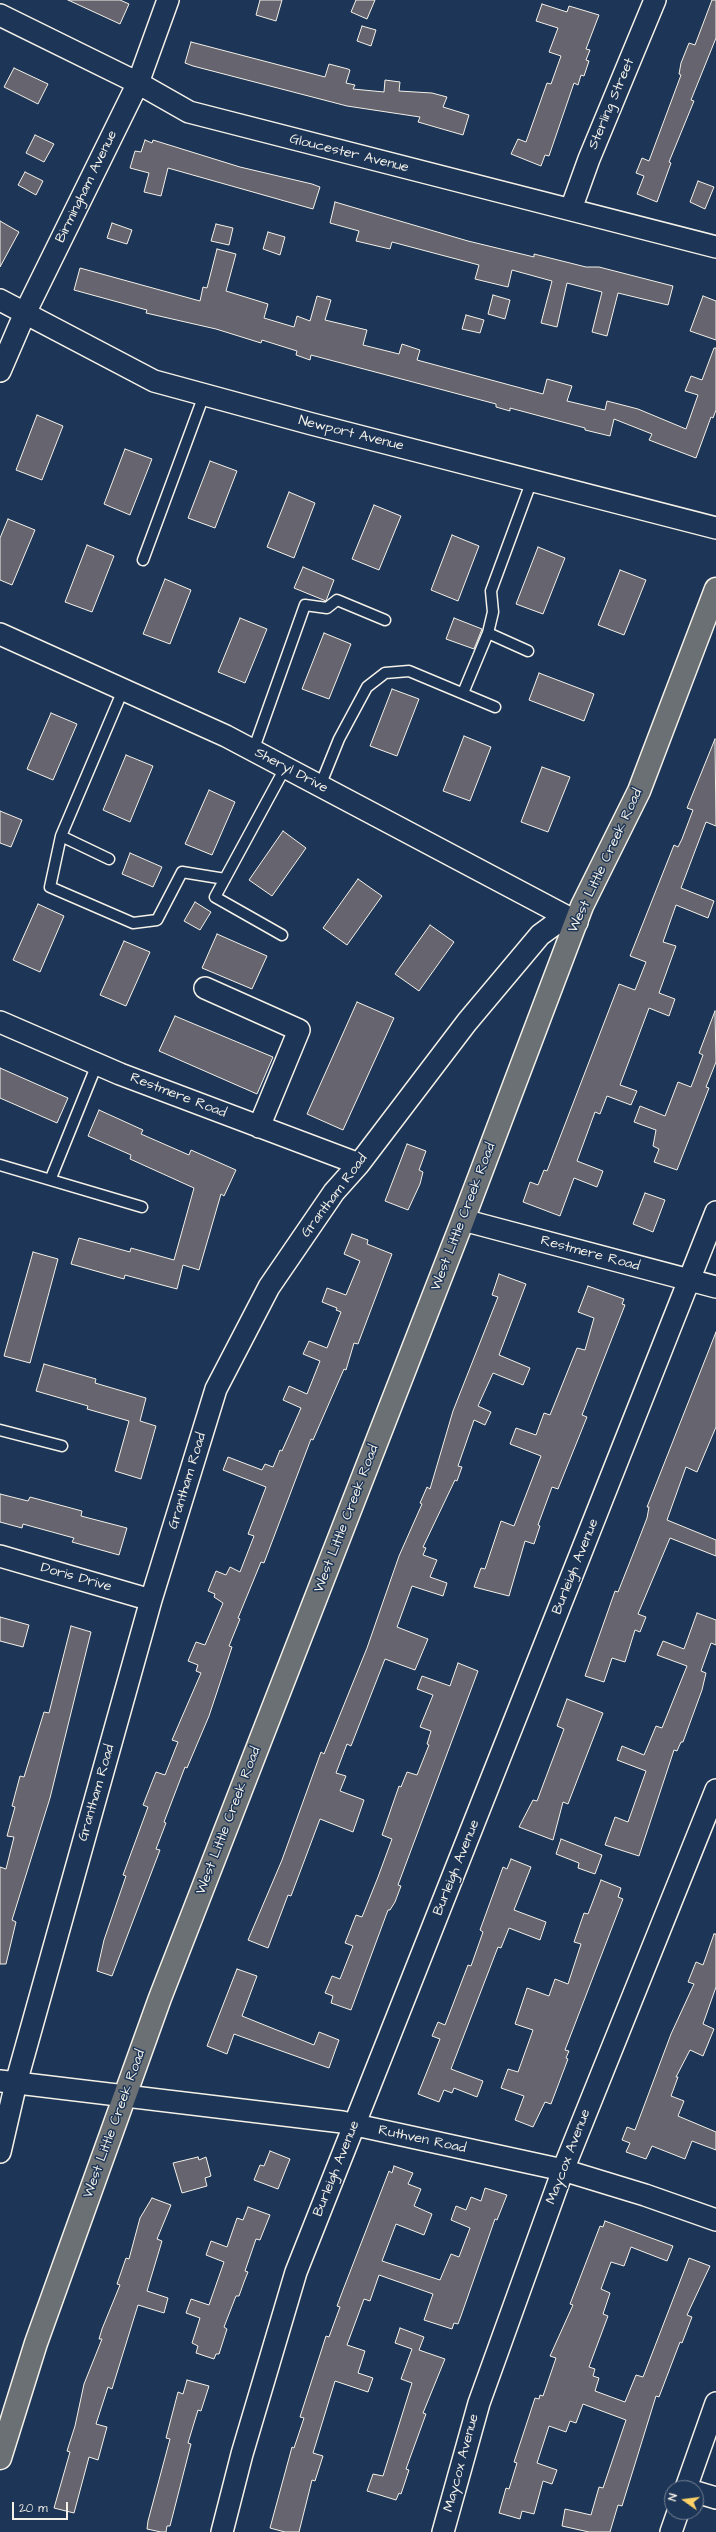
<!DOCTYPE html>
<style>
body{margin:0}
#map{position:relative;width:716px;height:2532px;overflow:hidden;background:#1d3557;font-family:"Architects Daughter",sans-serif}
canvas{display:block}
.north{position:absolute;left:664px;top:2480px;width:40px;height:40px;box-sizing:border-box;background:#1d3557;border:1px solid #738091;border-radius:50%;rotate:284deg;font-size:11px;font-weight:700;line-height:16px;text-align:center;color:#f4f1e8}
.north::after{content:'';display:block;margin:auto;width:14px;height:18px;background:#ffd166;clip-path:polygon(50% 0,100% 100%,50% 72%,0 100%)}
.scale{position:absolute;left:12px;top:2502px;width:56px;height:18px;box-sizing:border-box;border:2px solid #f4f1e8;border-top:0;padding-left:5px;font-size:12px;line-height:14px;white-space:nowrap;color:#f4f1e8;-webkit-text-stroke:3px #1d3557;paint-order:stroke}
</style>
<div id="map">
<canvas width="716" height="2532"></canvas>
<div class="north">N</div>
<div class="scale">20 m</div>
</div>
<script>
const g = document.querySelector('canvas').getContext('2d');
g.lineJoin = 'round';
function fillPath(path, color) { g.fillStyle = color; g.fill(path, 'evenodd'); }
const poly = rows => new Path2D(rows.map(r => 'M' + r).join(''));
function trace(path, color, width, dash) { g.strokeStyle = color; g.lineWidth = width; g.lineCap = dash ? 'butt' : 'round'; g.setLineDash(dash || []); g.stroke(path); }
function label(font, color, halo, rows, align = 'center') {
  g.font = font + ' "Architects Daughter",sans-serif'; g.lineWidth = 3; g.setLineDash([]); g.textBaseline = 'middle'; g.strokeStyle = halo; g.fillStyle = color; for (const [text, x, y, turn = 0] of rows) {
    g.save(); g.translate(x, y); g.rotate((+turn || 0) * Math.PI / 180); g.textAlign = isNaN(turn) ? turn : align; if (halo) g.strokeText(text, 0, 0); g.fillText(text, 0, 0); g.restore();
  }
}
const building = poly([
 [68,0,120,0,129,4,120,24,68,0],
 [260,0,282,0,276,21,256,15,260,0],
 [356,0,375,0,367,19,351,12,356,0],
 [712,0,716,0,716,38,691,100,694,101,669,162,671,163,657,202,637,194,644,176,636,173,642,158,649,161,681,75,679,74,681,63,689,43,695,45,712,0],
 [542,4,567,12,569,6,599,15,586,49,590,50,586,60,589,61,584,76,581,75,578,85,574,83,549,156,545,155,541,166,511,154,518,139,526,142,547,83,551,84,561,56,549,52,558,28,536,21,542,4],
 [362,26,376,30,371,46,357,41,362,26],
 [191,42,325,77,329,64,348,69,350,70,346,83,355,85,353,89,384,92,385,80,400,82,399,91,432,93,447,97,443,107,469,115,463,135,418,122,420,117,347,106,193,66,185,63,191,42],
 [14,68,48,84,38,104,4,87,14,68],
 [35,135,54,144,44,162,26,153,35,135],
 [145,140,152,143,153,140,240,167,312,184,320,187,313,209,168,168,161,196,144,192,149,173,130,168,135,151,141,152,145,140],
 [25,172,43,181,36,195,18,185,25,172],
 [698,181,714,187,705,209,690,202,698,181],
 [335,202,468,241,534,257,534,254,586,267,599,267,673,286,668,305,618,293,607,336,592,332,602,292,567,283,557,327,541,323,552,281,512,270,508,287,475,279,479,265,392,242,390,249,356,241,359,231,330,223,335,202],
 [0,221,19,232,0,267,0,221],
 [112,223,132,230,127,244,107,238,112,223],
 [216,224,233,228,229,245,211,241,216,224],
 [268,232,285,237,280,255,263,249,268,232],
 [217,249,236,254,226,291,268,304,264,318,294,327,297,316,310,321,317,296,331,300,325,320,367,330,363,345,399,354,402,344,420,350,417,360,543,394,547,379,572,386,567,401,605,410,607,401,638,409,686,429,698,395,685,391,691,376,702,380,714,348,716,348,716,410,713,418,711,417,696,458,649,440,652,434,614,419,610,436,585,430,585,428,510,408,510,411,496,407,496,404,311,355,310,360,296,355,297,351,262,340,261,343,216,329,146,313,147,310,74,290,80,268,200,301,203,287,207,288,217,249],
 [493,295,510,300,505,319,488,314,493,295],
 [703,296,716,301,716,340,690,331,703,296],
 [466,315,484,320,480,333,462,329,466,315],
 [37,415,63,426,42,480,16,470,37,415],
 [125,449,152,459,130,515,104,504,125,449],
 [210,461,237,471,215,528,188,518,210,461],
 [289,492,315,503,294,558,267,547,289,492],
 [374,505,401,516,379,570,352,559,374,505],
 [8,519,35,530,12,585,0,580,0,538,8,519],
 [452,535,479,546,458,601,431,590,452,535],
 [87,545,114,556,92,612,65,602,87,545],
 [538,547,565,558,543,614,516,604,538,547],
 [303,567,334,580,326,601,294,588,303,567],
 [620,570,646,580,624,635,598,625,620,570],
 [165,579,191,590,170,644,143,634,165,579],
 [240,618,267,629,245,683,218,672,240,618],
 [454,618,482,629,474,649,446,639,454,618],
 [324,633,351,644,329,699,302,689,324,633],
 [539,673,594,694,584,721,529,700,539,673],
 [392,689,419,699,397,756,370,746,392,689],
 [51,713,77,724,53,780,27,769,51,713],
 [464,736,491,747,470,801,443,791,464,736],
 [715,739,716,826,706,822,681,888,714,901,708,918,676,905,663,942,676,946,659,993,675,999,669,1016,649,1008,620,1085,637,1091,631,1105,607,1096,600,1114,595,1112,577,1161,603,1171,597,1187,574,1178,560,1216,523,1202,530,1182,538,1185,544,1170,547,1171,619,984,635,990,646,962,630,956,674,845,678,847,682,839,693,810,687,808,715,739],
 [126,755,153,766,130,822,103,810,126,755],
 [542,767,570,777,548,832,521,822,542,767],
 [209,790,235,802,212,855,185,844,209,790],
 [0,811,22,820,11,847,0,843,0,811],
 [283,831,306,848,272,896,249,880,283,831],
 [130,853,162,867,153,887,122,874,130,853],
 [358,879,382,896,347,945,323,928,358,879],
 [195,902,211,912,200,930,184,921,195,902],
 [38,904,64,916,40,972,13,960,38,904],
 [430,925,454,942,419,991,395,974,430,925],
 [217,934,267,956,252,989,202,968,217,934],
 [124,941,150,952,126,1006,100,995,124,941],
 [357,1002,394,1018,343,1130,307,1114,357,1002],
 [715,1011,716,1062,706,1087,709,1088,677,1170,654,1162,659,1149,653,1146,656,1130,634,1122,640,1106,665,1116,678,1082,691,1087,703,1055,699,1053,715,1011],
 [175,1016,273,1057,257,1094,159,1051,175,1016],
 [0,1068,68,1098,57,1123,0,1098,0,1068],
 [99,1110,143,1130,141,1134,189,1155,191,1150,236,1170,224,1196,221,1194,199,1270,183,1265,177,1289,125,1275,124,1279,71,1264,79,1238,130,1252,131,1248,174,1260,194,1188,130,1159,131,1155,88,1136,99,1110],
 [407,1144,426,1151,419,1170,423,1172,420,1184,408,1210,385,1201,407,1144],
 [645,1193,665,1200,653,1232,633,1224,645,1193],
 [352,1234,368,1240,367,1244,392,1254,358,1344,354,1343,346,1370,344,1369,313,1440,311,1439,264,1563,261,1562,238,1618,240,1619,229,1646,232,1647,209,1716,187,1768,185,1767,164,1822,166,1823,156,1849,160,1850,112,1976,97,1971,104,1940,126,1876,123,1875,148,1807,143,1805,156,1772,165,1775,178,1742,172,1740,201,1673,196,1671,198,1665,188,1661,196,1642,205,1645,223,1603,214,1597,215,1594,208,1591,216,1571,226,1575,230,1567,240,1572,254,1536,248,1534,266,1487,223,1470,228,1457,262,1470,265,1464,273,1467,280,1450,282,1451,301,1408,283,1400,289,1386,307,1394,320,1361,303,1354,309,1341,327,1348,341,1312,336,1310,337,1308,322,1302,327,1288,346,1295,360,1261,344,1254,352,1234],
 [33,1252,58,1259,30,1363,4,1356,33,1252],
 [499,1274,526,1284,499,1355,530,1368,523,1385,493,1373,478,1406,491,1412,485,1425,474,1420,458,1466,462,1467,457,1481,455,1480,423,1547,426,1548,423,1555,437,1560,430,1577,447,1583,443,1596,412,1586,397,1627,428,1639,415,1670,385,1659,351,1746,347,1744,336,1773,346,1776,340,1791,364,1800,353,1832,320,1819,291,1896,288,1895,268,1948,248,1940,282,1860,321,1752,324,1754,367,1648,399,1556,422,1504,420,1503,427,1487,430,1489,453,1411,498,1297,492,1295,499,1274],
 [588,1286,624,1299,622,1304,625,1305,582,1415,587,1417,558,1489,552,1487,538,1525,540,1526,534,1544,525,1541,509,1596,474,1587,481,1568,485,1569,501,1521,514,1526,541,1456,510,1444,516,1428,536,1435,544,1413,550,1415,577,1348,585,1350,594,1318,578,1312,588,1286],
 [716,1332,716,1427,697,1472,686,1467,667,1520,716,1540,716,1556,670,1538,638,1614,646,1617,640,1632,635,1630,625,1662,612,1658,604,1682,585,1676,615,1591,618,1592,635,1549,647,1518,649,1507,647,1507,716,1332],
 [44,1364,96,1379,95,1383,146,1398,140,1421,156,1426,141,1479,115,1471,129,1421,87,1409,88,1406,36,1391,44,1364],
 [0,1494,28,1501,30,1497,82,1511,81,1516,127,1528,119,1555,72,1542,74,1538,23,1524,22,1528,0,1522,0,1494],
 [697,1613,716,1620,716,1645,711,1643,701,1671,706,1673,702,1690,683,1742,681,1742,677,1751,674,1750,639,1856,605,1845,615,1817,628,1822,646,1771,617,1760,622,1746,644,1755,656,1726,662,1728,687,1666,657,1655,663,1641,684,1649,697,1613],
 [0,1617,29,1625,23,1647,0,1641,0,1617],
 [71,1626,91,1632,50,1798,12,1920,16,1922,6,1964,0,1964,0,1867,6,1869,14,1837,7,1836,15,1807,12,1806,20,1776,24,1777,44,1712,49,1713,71,1626],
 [458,1663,478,1671,398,1885,401,1886,395,1902,390,1910,388,1910,351,2010,331,2003,333,1996,325,1993,332,1976,340,1979,353,1946,345,1943,356,1915,362,1917,378,1877,392,1839,382,1835,399,1786,401,1787,407,1772,417,1775,429,1745,427,1744,431,1731,420,1727,433,1695,417,1689,422,1676,450,1686,458,1663],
 [567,1699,603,1713,568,1804,563,1802,553,1840,519,1827,533,1800,537,1801,564,1729,557,1726,567,1699],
 [561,1839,602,1855,595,1874,578,1868,579,1863,556,1854,561,1839],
 [511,1859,531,1867,514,1910,546,1922,540,1940,509,1928,501,1948,498,1947,451,2069,483,2081,477,2097,454,2088,452,2093,444,2090,439,2102,418,2094,440,2039,432,2036,438,2022,445,2025,468,1965,471,1966,483,1932,480,1930,503,1867,507,1869,511,1859],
 [601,1880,621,1888,618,1897,623,1899,565,2050,569,2051,566,2058,568,2059,551,2104,545,2102,533,2127,515,2120,524,2096,501,2088,508,2069,518,2072,533,2030,515,2024,527,1988,549,1996,555,1979,568,1984,581,1944,574,1942,584,1913,588,1914,601,1880],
 [714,1934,716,1934,716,1987,703,2024,714,2029,703,2056,690,2050,676,2077,678,2077,671,2096,684,2101,678,2116,716,2132,716,2150,692,2141,685,2159,652,2146,646,2159,626,2152,630,2143,622,2140,627,2127,635,2130,671,2034,694,1984,688,1982,696,1962,703,1965,714,1934],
 [237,1969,257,1976,242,2016,314,2045,319,2032,339,2040,329,2068,234,2034,227,2054,207,2046,237,1969],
 [270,2151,290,2159,278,2189,254,2180,260,2165,264,2166,270,2151],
 [198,2157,199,2160,206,2157,211,2176,205,2178,207,2186,182,2193,173,2163,198,2157],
 [394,2166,413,2173,408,2184,421,2189,414,2206,432,2214,424,2235,396,2224,382,2261,440,2280,451,2254,459,2257,470,2228,451,2220,456,2206,466,2210,471,2197,481,2201,485,2188,507,2195,497,2220,495,2219,461,2316,458,2324,454,2323,452,2329,424,2320,433,2294,379,2275,370,2301,364,2299,347,2345,365,2351,358,2373,373,2378,368,2392,335,2381,313,2453,323,2456,315,2481,312,2480,299,2532,285,2532,270,2528,292,2447,294,2448,304,2418,300,2417,326,2336,329,2337,340,2307,337,2306,343,2290,389,2171,392,2173,394,2166],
 [152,2198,171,2205,157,2239,162,2241,147,2291,168,2298,164,2313,138,2305,112,2389,108,2387,96,2424,107,2427,98,2460,89,2457,74,2513,54,2508,70,2452,67,2451,75,2426,84,2384,102,2339,99,2339,102,2329,120,2285,117,2284,126,2258,129,2259,140,2218,152,2198],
 [248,2207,270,2215,260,2240,256,2239,245,2271,248,2272,244,2282,239,2296,236,2296,224,2327,227,2329,219,2354,216,2354,214,2359,196,2353,198,2346,192,2343,200,2318,186,2313,191,2299,209,2305,224,2262,206,2255,211,2241,227,2247,237,2218,243,2220,248,2207],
 [605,2221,673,2246,667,2261,631,2247,624,2266,611,2262,601,2289,610,2293,603,2314,608,2316,589,2367,595,2369,593,2376,599,2378,595,2391,625,2402,636,2375,643,2377,689,2258,710,2266,687,2315,692,2317,682,2343,680,2342,659,2397,656,2396,622,2506,618,2505,610,2532,589,2532,562,2526,565,2509,591,2515,599,2487,603,2488,626,2420,583,2404,576,2423,570,2421,566,2432,549,2426,537,2463,557,2470,552,2484,543,2481,534,2514,522,2511,520,2519,499,2513,506,2488,509,2489,517,2463,514,2462,535,2398,539,2399,540,2395,543,2396,556,2358,550,2356,573,2305,570,2304,600,2226,603,2227,605,2221],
 [400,2328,424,2337,419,2350,445,2359,423,2413,426,2414,406,2469,409,2470,401,2494,399,2493,396,2500,367,2491,373,2474,383,2476,412,2383,401,2379,412,2349,395,2343,400,2328],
 [187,2380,209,2386,201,2411,198,2410,188,2443,191,2444,170,2526,167,2526,166,2532,161,2532,147,2529,148,2521,170,2439,166,2438,178,2392,183,2394,187,2380]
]);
fillPath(building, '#65646f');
trace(building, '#f4f1e8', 1);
const lane = poly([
 [143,560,204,395],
 [528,651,488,633,493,612,491,591,532,480],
 [463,693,488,633],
 [253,751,305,605,327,608,337,600,385,620],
 [320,786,339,739,367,687,385,673,409,671,495,707],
 [61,836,50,887,133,923,157,920,182,872,225,879],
 [109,859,61,836,123,690],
 [282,935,215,897,285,768],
 [0,1165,142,1207],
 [51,1178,97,1064],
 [0,1430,62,1446]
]);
const street = poly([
 [0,15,138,83,189,112,716,247],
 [571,209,589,159,655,0],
 [0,300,154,381,312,424,716,528],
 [0,371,25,313,138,83,168,0],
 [0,634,226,736,577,922],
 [205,988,299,1030,259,1127],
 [0,1022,120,1074,359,1164],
 [463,1220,716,1287],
 [0,1556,151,1600],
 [0,2081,342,2122,563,2170,645,2195,716,2220],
 [0,2152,16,2083,151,1600,216,1389,269,1287,334,1192,359,1164,467,1022,540,935,555,924,577,922],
 [686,2488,716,2403],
 [696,2492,716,2498],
 [222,2532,242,2454,296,2272,716,1212],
 [443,2532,479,2403,563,2170,716,1790],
 [671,2532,678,2512]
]);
const primary = poly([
 [0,2458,36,2343,160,1998,463,1220,582,906,639,791,716,589]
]);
trace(lane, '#f4f1e8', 13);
trace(street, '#f4f1e8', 24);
trace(primary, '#f4f1e8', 25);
trace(lane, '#1d3557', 10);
trace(street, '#1d3557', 21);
trace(primary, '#6a7074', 22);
label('14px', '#f4f1e8', '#1d3557', [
 ["Sterling Street",612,104,-67],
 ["Gloucester Avenue",349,154,14],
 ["Birmingham Avenue",87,187,-64],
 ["Newport Avenue",351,434,14],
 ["Sheryl Drive",291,771,28],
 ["West Little Creek Road",606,861,-65],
 ["Restmere Road",178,1096,21],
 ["Grantham Road",335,1196,-53],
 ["West Little Creek Road",464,1217,-69],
 ["Restmere Road",590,1254,15],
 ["Grantham Road",188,1481,-73],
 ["West Little Creek Road",347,1519,-69],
 ["Burleigh Avenue",576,1567,-68],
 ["Doris Drive",76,1578,16],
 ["Grantham Road",97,1793,-74],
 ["West Little Creek Road",229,1821,-69],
 ["Burleigh Avenue",457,1868,-68],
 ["West Little Creek Road",115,2124,-70],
 ["Ruthven Road",422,2140,12],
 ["Maycox Avenue",569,2157,-69],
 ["Burleigh Avenue",337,2169,-68],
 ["Maycox Avenue",462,2463,-75]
]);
</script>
